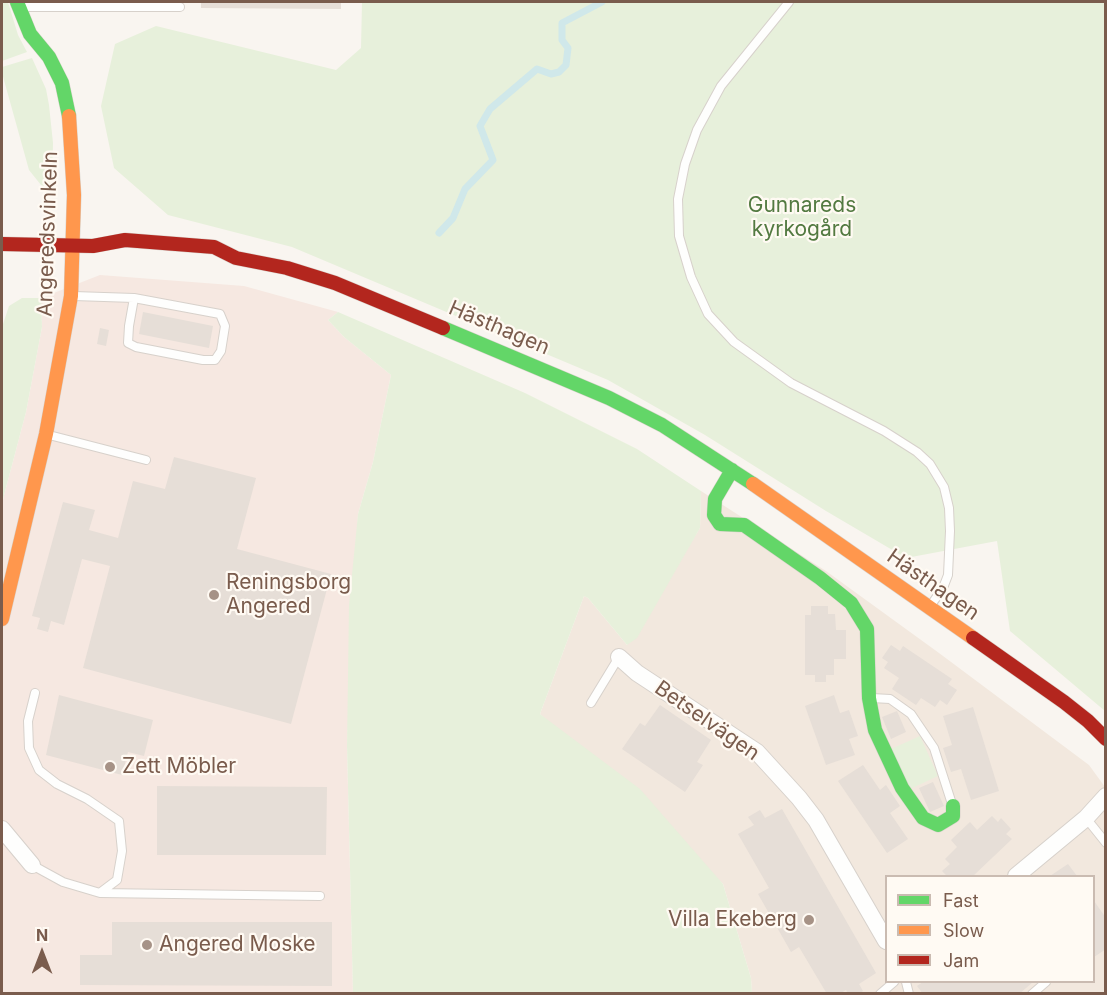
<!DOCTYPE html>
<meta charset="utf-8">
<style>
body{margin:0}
#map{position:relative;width:1107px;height:995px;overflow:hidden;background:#f9f5f0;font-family:Inter,sans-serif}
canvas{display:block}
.frame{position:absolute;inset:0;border:3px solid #7a5c4d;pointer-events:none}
.legend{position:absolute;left:885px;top:875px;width:210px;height:108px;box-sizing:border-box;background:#fffaf3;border:2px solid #cabbb1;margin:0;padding:8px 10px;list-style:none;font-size:18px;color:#7a5c4d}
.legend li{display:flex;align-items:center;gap:12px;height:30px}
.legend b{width:30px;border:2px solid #cabbb1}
.north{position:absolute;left:12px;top:923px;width:60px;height:60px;-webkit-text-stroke:4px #fffaf3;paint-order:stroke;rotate:0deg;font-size:16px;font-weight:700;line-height:24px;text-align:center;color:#7a5c4d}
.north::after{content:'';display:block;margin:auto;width:21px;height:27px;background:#7a5c4d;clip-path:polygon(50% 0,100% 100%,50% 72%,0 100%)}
</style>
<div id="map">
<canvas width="1107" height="995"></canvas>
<div class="frame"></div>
<ul class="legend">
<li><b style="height:8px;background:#63d668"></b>Fast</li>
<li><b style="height:8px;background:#ff974d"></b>Slow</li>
<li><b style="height:8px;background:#b3261e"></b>Jam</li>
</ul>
<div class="north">N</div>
</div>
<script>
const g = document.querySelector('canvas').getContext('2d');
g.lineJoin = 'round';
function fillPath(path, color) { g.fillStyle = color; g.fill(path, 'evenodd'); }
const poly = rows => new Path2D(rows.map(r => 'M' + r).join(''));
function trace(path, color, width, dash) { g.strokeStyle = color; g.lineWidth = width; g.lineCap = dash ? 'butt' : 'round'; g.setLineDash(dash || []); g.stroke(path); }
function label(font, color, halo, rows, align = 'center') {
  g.font = font + ' Inter,sans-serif'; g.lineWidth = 4.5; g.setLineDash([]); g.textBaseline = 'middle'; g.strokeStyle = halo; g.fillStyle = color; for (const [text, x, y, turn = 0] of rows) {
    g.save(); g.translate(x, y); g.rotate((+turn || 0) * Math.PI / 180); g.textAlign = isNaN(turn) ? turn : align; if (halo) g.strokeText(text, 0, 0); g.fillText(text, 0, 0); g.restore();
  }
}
fillPath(poly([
 [701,491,826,571,939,653,1089,765,1105,787,1105,993,752,993,751,978,723,884,540,714,584,596,588,598,627,645,700,528],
 [886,876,1094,876,1094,982,886,982]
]), '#f2e8de');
fillPath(poly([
 [100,275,244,286,338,312,328,320,344,337,391,375,373,462,358,514,347,746,353,993,2,994,2,503,26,412,42,327,41,298]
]), '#f6e8e1');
fillPath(poly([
 [2,2,8,2,18,35,27,52,2,61],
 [362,2,1105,2,1105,711,1010,631,997,541,906,558,826,511,705,435,608,380,292,247,168,215,114,168,101,106,115,44,156,26,336,70,361,48],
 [32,58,46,89,49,105,53,143,52,189,41,185,29,170,2,73,2,67],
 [22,298,41,298,42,327,26,412,2,503,2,327,9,306],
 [338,312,525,393,637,449,701,491,700,528,637,638,627,645,588,598,584,596,540,714,640,789,723,884,751,978,752,993,353,993,347,746,349,605,358,514,373,462,391,375,344,337,328,320],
 [920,736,938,776,910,789,891,749]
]), '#e7f0db');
trace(poly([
 [439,233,453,218,465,189,493,160,480,126,490,109,537,69,551,74,559,72,566,65,568,48,562,40,562,23,602,2]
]), '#d0e8ea', 7);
fillPath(poly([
 [201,2,341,2,341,9,201,8],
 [143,312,213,326,209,348,139,334],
 [100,328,109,330,106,346,97,344],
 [174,457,256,478,237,549,331,574,291,724,83,668,110,566,82,559,64,625,51,621,48,632,37,629,40,618,32,616,63,502,95,510,89,530,118,538,133,481,165,489],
 [811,606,828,606,828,614,835,614,836,630,846,630,846,659,834,659,834,675,826,675,826,682,815,682,815,675,805,675,805,615,811,615],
 [891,645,900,651,903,646,952,679,948,684,957,690,947,705,940,700,935,707,921,698,916,705,892,689,899,678,884,668,888,662,882,658],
 [59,695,153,720,144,756,128,752,122,775,46,755],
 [834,695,840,713,849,710,858,736,849,739,855,755,826,765,805,706],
 [660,705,711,740,697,762,703,765,685,792,622,749,640,723,645,726],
 [973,707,999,791,971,800,961,769,951,772,943,748,952,745,943,716],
 [897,711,906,732,891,739,882,717],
 [863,765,880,790,886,785,900,806,890,813,908,839,887,853,838,781],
 [933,782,944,806,930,812,919,788],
 [157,786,327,787,326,855,157,855],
 [782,809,876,973,859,984,863,991,858,994,848,994,846,990,839,994,827,994,799,947,791,952,758,894,769,888,738,834,754,825,748,817,760,810,765,818],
 [992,816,998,822,1001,818,1011,829,1006,834,1012,839,973,876,947,876,942,871,950,864,945,859,957,847,951,840,970,822,977,830],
 [1068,864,1077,876,1050,876],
 [1094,901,1106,918,1106,949,1094,957],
 [112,922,332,922,332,986,80,985,80,955,112,955],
 [923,982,1033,982,1019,994,923,994,917,986]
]), '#e6ded7');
const lane = poly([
 [789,2,721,86,697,130,685,164,678,199,679,236,691,277,708,314,734,342,791,383,884,431,917,452,930,464,944,487,949,508,950,531,948,575,943,588,931,605],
 [21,7,180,7],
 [74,296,134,298,220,314,225,326,221,351,215,360,203,360,136,347,128,343,129,326,134,298],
 [49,435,146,460],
 [35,693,28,721,29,748,39,770,57,784,87,799,119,821,122,851,117,880,101,892],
 [872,698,890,699,911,714,934,748,952,804],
 [591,703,619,657],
 [1086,818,1106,843],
 [32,865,63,882,100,893,320,896],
 [906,982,909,994],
 [880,994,894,982],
 [1032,994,1046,982]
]);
const street = poly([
 [619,657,637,673,757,752,799,798,816,820,886,941],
 [2,829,32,865],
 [1016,876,1086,818,1106,796]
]);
const fast = poly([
 [17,2,30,34,49,57,62,83,69,116],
 [443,328,609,398,662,425,753,484],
 [732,470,715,499,714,515,720,524,744,525,820,578,851,603,867,629,869,698,875,730,902,788,923,818,938,825,953,816,953,806]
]);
const slow = poly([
 [753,484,973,638],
 [2,619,46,434,71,296,74,195,69,116]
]);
const jam = poly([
 [2,244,93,246,125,240,214,247,236,258,287,268,335,283,443,328],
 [973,638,1064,702,1088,721,1106,739]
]);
trace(lane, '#d7d1cb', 10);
trace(street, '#d7d1cb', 18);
trace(fast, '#d9d2cb', 15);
trace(slow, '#d9d2cb', 15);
trace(jam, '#d9d2cb', 15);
trace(lane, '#fefefd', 8);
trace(street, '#fefefd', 16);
trace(fast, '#63d668', 14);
trace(slow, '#ff974d', 14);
trace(jam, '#b3261e', 14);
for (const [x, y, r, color] of [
 [214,595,6,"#a69286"],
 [110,767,6,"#a69286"],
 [809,920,6,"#a69286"],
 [147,945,6,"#a69286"]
]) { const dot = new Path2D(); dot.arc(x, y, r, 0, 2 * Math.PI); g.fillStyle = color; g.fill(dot); trace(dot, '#fffaf3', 2); }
label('21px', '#537a41', '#fffaf3', [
 ["Gunnareds",802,206],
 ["kyrkogård",802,230]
]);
label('21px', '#7a5c4d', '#fffaf3', [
 ["Angeredsvinkeln",48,234,-88],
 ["Hästhagen",499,328,23],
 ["Hästhagen",933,585,35],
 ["Betselvägen",707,721,35]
]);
label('21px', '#7a5c4d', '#fffaf3', [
 ["Reningsborg",226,583],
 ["Angered",226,607],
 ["Zett Möbler",122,767],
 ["Villa Ekeberg",797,920,"right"],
 ["Angered Moske",159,945]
], 'left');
</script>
